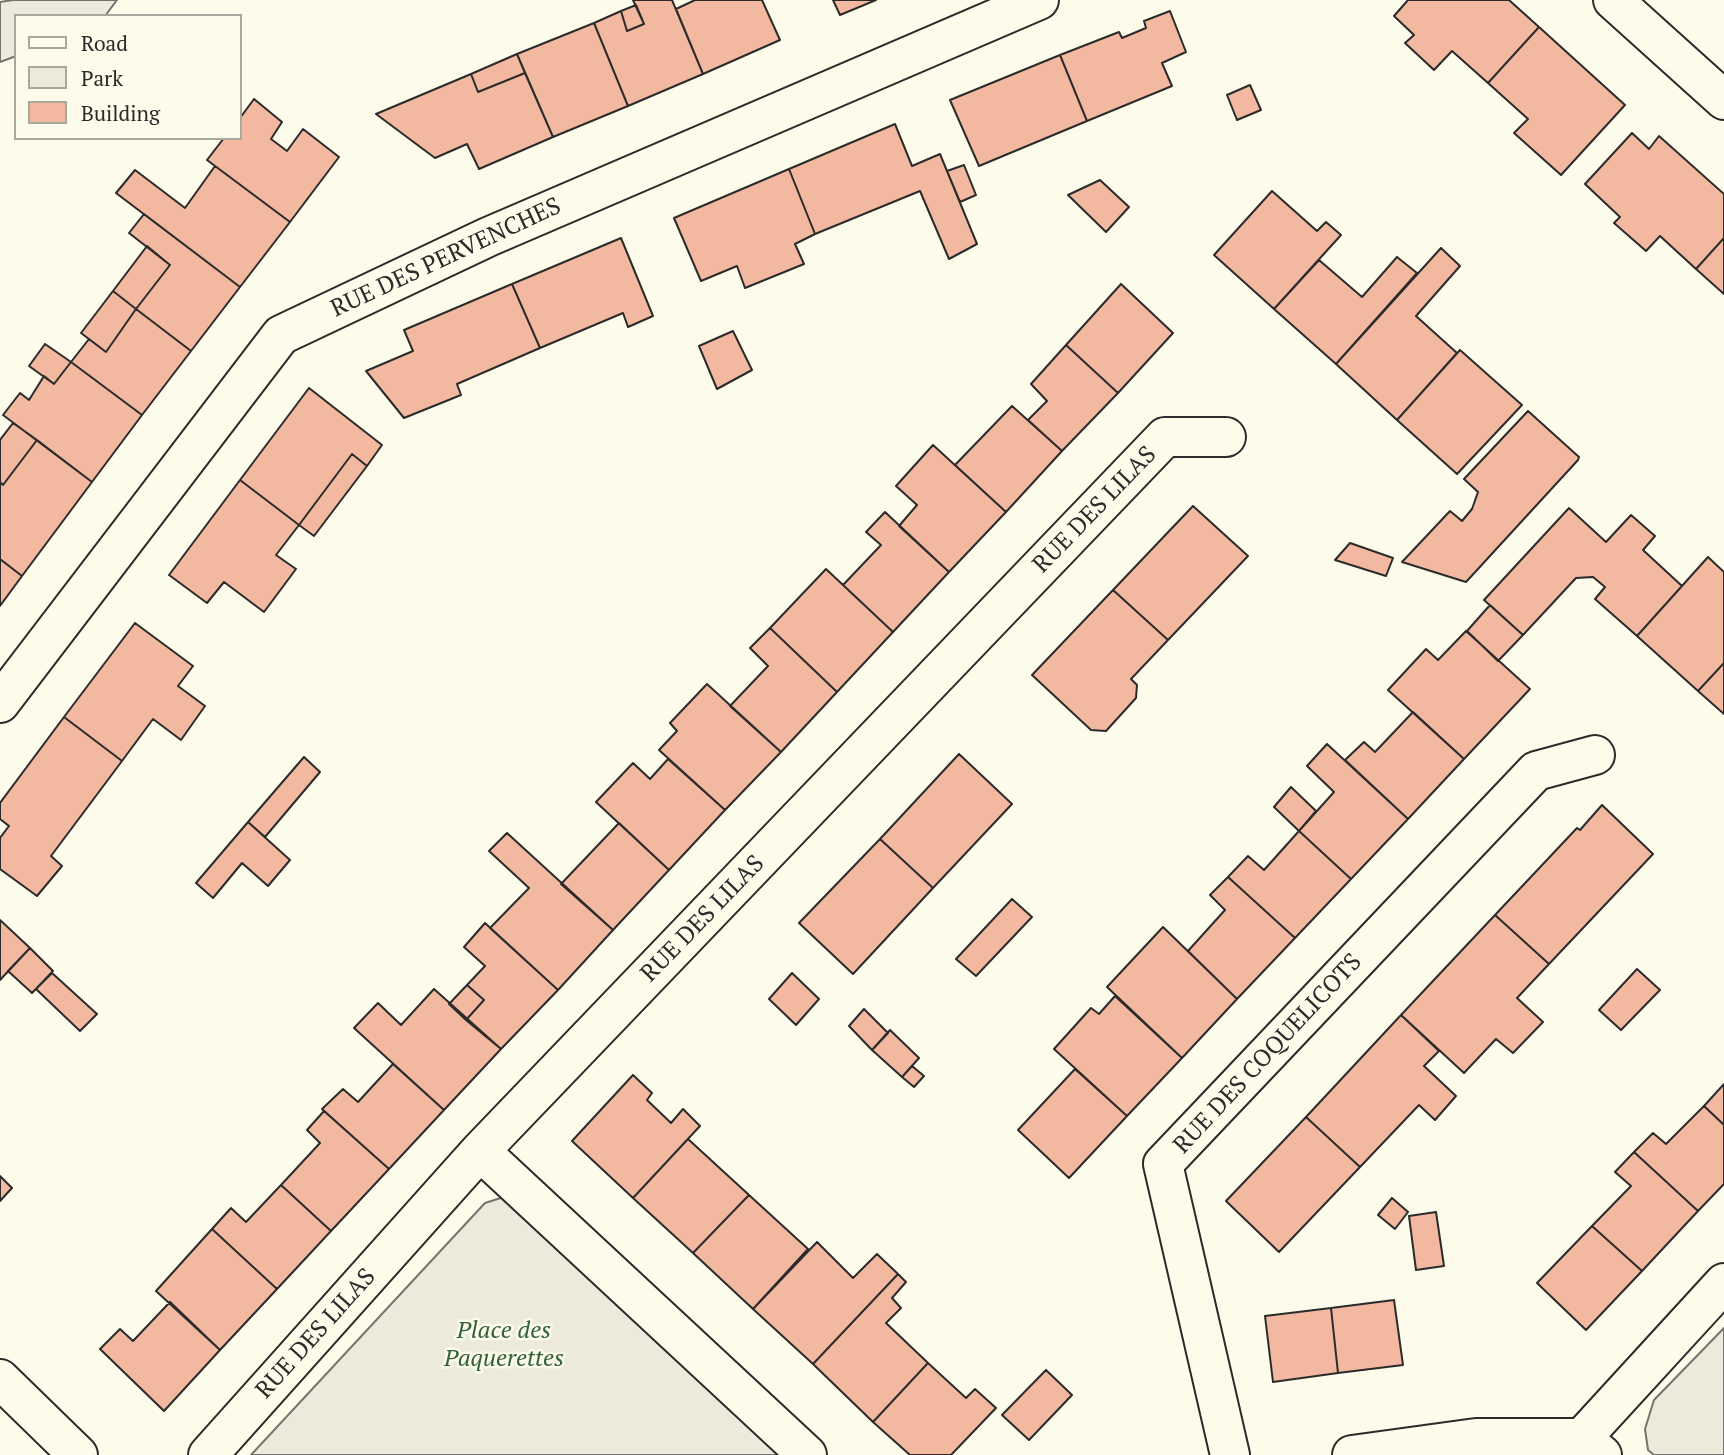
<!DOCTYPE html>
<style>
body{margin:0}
#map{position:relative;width:1724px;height:1455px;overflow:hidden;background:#fdfbea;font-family:"PT Serif",serif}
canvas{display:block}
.legend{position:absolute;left:14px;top:14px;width:228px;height:126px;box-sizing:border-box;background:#fdfbea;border:2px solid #a9a89e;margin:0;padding:9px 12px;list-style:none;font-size:21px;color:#2b2b2b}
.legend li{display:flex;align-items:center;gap:14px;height:35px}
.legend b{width:35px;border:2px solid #a9a89e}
</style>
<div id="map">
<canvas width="1724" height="1455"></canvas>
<ul class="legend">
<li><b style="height:9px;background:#fdfbea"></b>Road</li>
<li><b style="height:19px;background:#ecebdb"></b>Park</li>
<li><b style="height:19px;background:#f2b8a0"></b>Building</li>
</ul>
</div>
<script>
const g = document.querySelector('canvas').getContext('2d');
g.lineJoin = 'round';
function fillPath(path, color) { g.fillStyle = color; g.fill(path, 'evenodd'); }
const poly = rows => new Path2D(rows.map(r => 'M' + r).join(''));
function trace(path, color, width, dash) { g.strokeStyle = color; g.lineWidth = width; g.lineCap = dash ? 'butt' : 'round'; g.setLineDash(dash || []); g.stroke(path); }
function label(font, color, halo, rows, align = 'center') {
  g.font = font + ' "PT Serif",serif'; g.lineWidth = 5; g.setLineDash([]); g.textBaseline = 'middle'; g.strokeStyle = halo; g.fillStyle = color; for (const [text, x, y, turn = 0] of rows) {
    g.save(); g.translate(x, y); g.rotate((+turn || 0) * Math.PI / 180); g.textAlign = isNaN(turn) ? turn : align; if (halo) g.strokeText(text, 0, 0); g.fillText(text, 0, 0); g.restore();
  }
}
const green = poly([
 [13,0,117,0,105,16,16,16,16,56,0,62,0,2,13,0],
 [510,1195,784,1455,251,1455,485,1203,510,1195],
 [1724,1328,1724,1455,1654,1455,1648,1450,1645,1429,1654,1400,1724,1328]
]);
fillPath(green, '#ecebdb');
trace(green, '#74746e', 2);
const building = poly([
 [633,0,672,0,703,74,628,106,594,23,621,11,627,31,644,24,633,0],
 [695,0,762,0,780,40,703,74,676,9,695,0],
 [833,0,876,0,840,15,833,0],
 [1408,0,1509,0,1539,27,1488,83,1452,51,1434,70,1405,43,1414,35,1394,16,1408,0],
 [636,5,644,24,627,31,621,11,636,5],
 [1170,11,1186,52,1162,63,1172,86,1087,121,1060,55,1119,32,1122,38,1146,28,1144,21,1170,11],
 [594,23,628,106,553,137,517,54,594,23],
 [1539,27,1625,105,1561,175,1514,133,1528,119,1488,83,1539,27],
 [517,54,525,73,478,92,471,74,517,54],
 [1060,55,1087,121,979,166,950,100,1060,55],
 [525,73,553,137,479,169,467,144,435,158,376,114,471,74,478,92,525,73],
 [1250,85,1261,110,1237,120,1227,95,1250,85],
 [254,99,282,122,271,139,287,151,303,129,339,157,290,222,207,160,224,138,240,138,240,118,254,99],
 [895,124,912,166,940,154,977,244,949,259,920,191,815,234,789,169,895,124],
 [1632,133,1649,149,1659,136,1724,194,1724,238,1696,269,1660,236,1646,251,1614,223,1620,217,1585,184,1632,133],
 [964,165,976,195,960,202,947,171,964,165],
 [215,166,290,222,240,287,116,193,135,170,185,208,215,166],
 [789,169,815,234,795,244,804,264,745,288,737,266,701,281,674,218,789,169],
 [1100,180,1129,207,1106,232,1068,195,1100,180],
 [1272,191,1317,231,1326,222,1341,235,1274,309,1214,255,1272,191],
 [144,214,240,287,191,351,136,309,170,265,129,233,144,214],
 [621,238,653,316,628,327,623,313,540,348,512,284,621,238],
 [1724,238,1724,294,1696,269,1724,238],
 [147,246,170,265,136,309,113,291,147,246],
 [1441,248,1460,266,1416,316,1457,353,1397,420,1336,364,1441,248],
 [1397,257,1417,273,1336,364,1274,309,1319,260,1362,297,1397,257],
 [512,284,540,348,457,384,461,395,404,418,366,371,413,351,404,330,512,284],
 [1121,284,1173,333,1118,393,1066,345,1121,284],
 [113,291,136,309,106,352,81,333,113,291],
 [136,309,191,351,142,415,71,362,89,339,106,352,136,309],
 [733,331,752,370,717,389,699,346,733,331],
 [45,344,71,362,54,384,29,366,45,344],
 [1066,345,1118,393,1062,451,1028,420,1047,401,1031,384,1066,345],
 [1460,350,1522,405,1457,474,1397,420,1460,350],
 [71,362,142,415,92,482,3,415,20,393,29,400,44,376,54,384,71,362],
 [309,388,382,445,367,466,352,454,299,525,240,480,309,388],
 [1012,406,1062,451,1006,512,955,465,1012,406],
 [1528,411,1579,457,1578,460,1466,582,1402,562,1450,511,1462,521,1472,509,1478,492,1464,479,1528,411],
 [13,423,37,440,3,485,0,482,0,440,13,423],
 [37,440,92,482,22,576,0,559,0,482,3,485,37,440],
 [933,445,1006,512,949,572,899,526,917,505,896,486,933,445],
 [352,454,367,466,314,536,299,525,352,454],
 [240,480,299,525,276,555,296,569,264,612,224,582,207,603,169,575,240,480],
 [1193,506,1248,556,1168,640,1113,590,1193,506],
 [1569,508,1606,542,1631,515,1655,536,1643,550,1682,586,1637,636,1595,599,1605,587,1593,577,1576,578,1523,635,1484,600,1569,508],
 [885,512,949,572,893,632,843,585,881,545,866,532,885,512],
 [1350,543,1393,558,1386,576,1335,560,1350,543],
 [1708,557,1724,572,1724,663,1698,691,1637,636,1708,557],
 [0,559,22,576,0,606,0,559],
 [826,569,893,632,837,692,770,628,826,569],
 [1113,590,1168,640,1131,679,1137,685,1136,698,1106,731,1091,730,1032,675,1113,590],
 [1490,605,1523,635,1498,661,1467,631,1490,605],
 [135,623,193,666,178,686,205,706,181,740,153,719,122,761,64,717,135,623],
 [770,628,837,692,781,752,730,706,768,666,750,648,770,628],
 [1466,631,1530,689,1464,759,1388,690,1426,649,1438,660,1466,631],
 [1724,663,1724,714,1698,691,1724,663],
 [707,684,781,752,725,810,659,750,677,731,670,723,707,684],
 [1413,712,1464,759,1408,819,1345,760,1364,742,1375,752,1413,712],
 [64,717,122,761,51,856,62,866,37,896,0,869,0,838,9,826,0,819,0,803,64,717],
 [1327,744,1408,819,1351,879,1299,831,1334,792,1307,766,1327,744],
 [959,754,1012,804,933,888,880,839,959,754],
 [304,757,320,772,265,837,248,822,304,757],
 [668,759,725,810,669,870,596,802,633,763,650,779,668,759],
 [1291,787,1316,811,1299,831,1274,807,1291,787],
 [1602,805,1653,854,1549,964,1495,915,1577,828,1580,830,1602,805],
 [248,822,290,860,268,886,242,863,213,898,196,883,248,822],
 [619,823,669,870,613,930,561,884,619,823],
 [1299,831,1351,879,1295,938,1228,877,1248,856,1264,870,1299,831],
 [507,833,613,930,558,990,490,928,529,888,489,851,507,833],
 [880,839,933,888,853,974,799,923,880,839],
 [1228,877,1295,938,1237,999,1188,951,1225,910,1210,895,1228,877],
 [1012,899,1032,917,976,976,956,959,1012,899],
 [1495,915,1549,964,1517,998,1543,1022,1513,1053,1496,1039,1464,1073,1401,1015,1495,915],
 [0,920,30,948,0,980,0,920],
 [485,923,558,990,501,1049,466,1020,484,1000,467,985,485,966,464,947,485,923],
 [1163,927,1237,999,1182,1058,1107,987,1163,927],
 [30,948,53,971,32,993,8,971,30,948],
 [1637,969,1660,990,1621,1030,1599,1010,1637,969],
 [52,973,97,1014,80,1031,36,989,52,973],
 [792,973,819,999,796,1025,769,999,792,973],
 [467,985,484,1000,466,1020,449,1004,467,985],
 [434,989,501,1049,444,1110,354,1028,378,1003,401,1025,434,989],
 [1115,996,1182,1058,1127,1116,1054,1049,1091,1008,1099,1014,1115,996],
 [864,1009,888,1033,872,1050,849,1026,864,1009],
 [1401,1015,1439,1051,1424,1066,1456,1096,1435,1120,1419,1105,1360,1167,1306,1117,1401,1015],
 [890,1030,919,1058,902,1077,872,1050,890,1030],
 [393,1064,444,1110,389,1169,322,1109,343,1089,358,1102,393,1064],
 [912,1066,924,1076,914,1087,902,1077,912,1066],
 [1075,1069,1127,1116,1069,1178,1018,1130,1075,1069],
 [633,1075,652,1093,647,1100,671,1123,683,1109,700,1126,633,1198,572,1141,633,1075],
 [1724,1084,1724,1125,1704,1106,1724,1084],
 [1704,1106,1724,1125,1724,1184,1698,1211,1634,1152,1653,1133,1666,1144,1704,1106],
 [324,1111,389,1169,331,1231,281,1185,320,1143,307,1130,324,1111],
 [1306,1117,1360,1167,1279,1252,1226,1201,1306,1117],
 [688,1139,749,1195,693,1253,633,1198,688,1139],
 [1634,1152,1698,1211,1642,1271,1592,1226,1631,1186,1615,1172,1634,1152],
 [0,1176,12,1188,0,1201,0,1176],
 [281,1185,331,1231,277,1289,212,1229,231,1208,246,1222,281,1185],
 [749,1195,808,1249,753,1309,693,1253,749,1195],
 [1392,1198,1408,1212,1395,1229,1378,1215,1392,1198],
 [1436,1212,1444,1266,1416,1270,1409,1216,1436,1212],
 [1592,1226,1642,1271,1586,1330,1537,1283,1592,1226],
 [212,1229,277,1289,220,1350,156,1291,212,1229],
 [817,1242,853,1278,877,1254,898,1274,813,1364,753,1309,817,1242],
 [898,1274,906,1282,892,1298,901,1308,886,1323,928,1363,873,1422,813,1364,898,1274],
 [1394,1300,1403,1365,1338,1373,1331,1308,1394,1300],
 [170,1302,220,1350,164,1411,100,1349,120,1329,133,1341,170,1302],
 [1331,1308,1338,1373,1273,1382,1265,1316,1331,1308],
 [928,1363,966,1398,975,1389,996,1408,951,1455,910,1455,873,1422,928,1363],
 [1046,1370,1072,1395,1029,1440,1002,1415,1046,1370]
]);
fillPath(building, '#f2b8a0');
trace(building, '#2b2b2b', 2);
const minor = poly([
 [1613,0,1724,100],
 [0,703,281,335,488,237,1039,0],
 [480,1151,807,1455],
 [0,1379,78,1455],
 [208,1455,480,1151,1165,437,1226,437],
 [1230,1455,1163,1164,1536,771,1595,755],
 [1352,1455,1476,1438,1582,1438],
 [1602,1455,1582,1438,1724,1283]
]);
trace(minor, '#2b2b2b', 42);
trace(minor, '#fdfbea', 38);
label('24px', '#2b2b2b', '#fdfbea', [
 ["RUE DES PERVENCHES",446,258,-25],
 ["RUE DES LILAS",1095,510,-46],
 ["RUE DES LILAS",703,919,-46],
 ["RUE DES COQUELICOTS",1268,1054,-47],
 ["RUE DES LILAS",316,1334,-48]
]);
label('italic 24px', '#34623c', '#fdfbea', [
 ["Place des",504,1331],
 ["Paquerettes",504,1359]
]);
</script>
